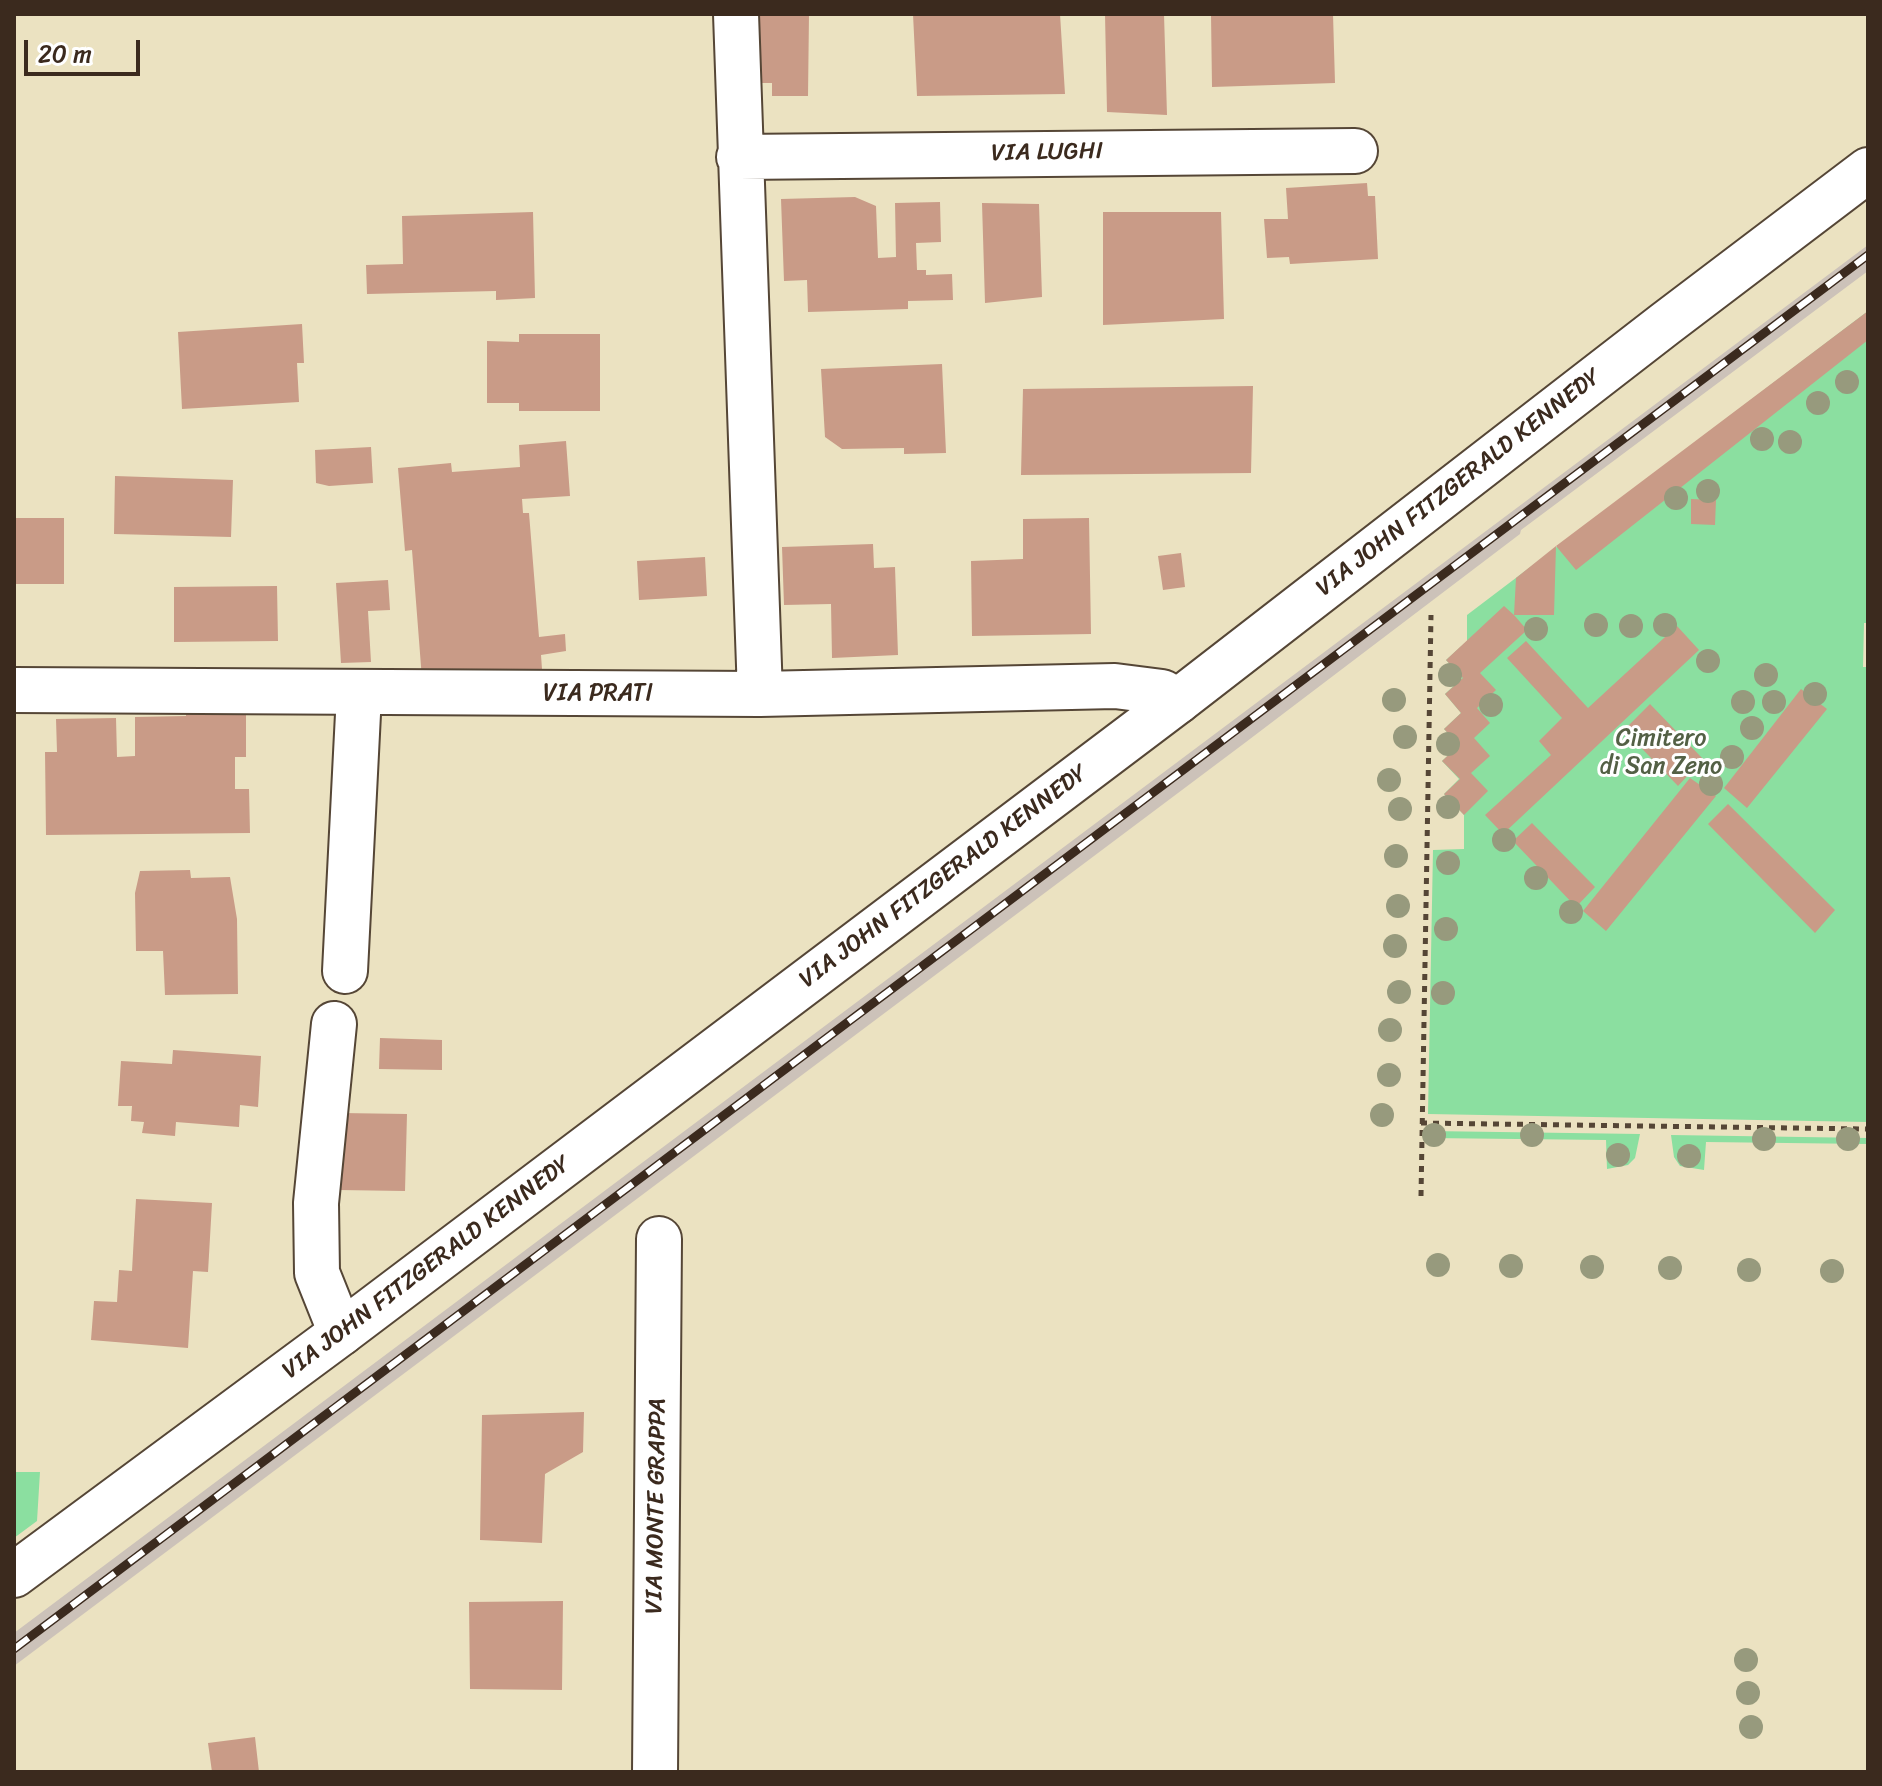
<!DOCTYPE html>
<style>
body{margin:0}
#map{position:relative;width:1882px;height:1786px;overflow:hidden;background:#ebe2c1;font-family:Sriracha,sans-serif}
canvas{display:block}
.frame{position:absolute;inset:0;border:16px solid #3b2a1e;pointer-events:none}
.scale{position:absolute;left:24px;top:40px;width:116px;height:36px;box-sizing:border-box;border:4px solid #3b2a1e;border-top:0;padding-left:10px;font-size:24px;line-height:28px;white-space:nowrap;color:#3b2a1e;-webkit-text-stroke:6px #fff;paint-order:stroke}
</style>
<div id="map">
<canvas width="1882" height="1786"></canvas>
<div class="frame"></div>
<div class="scale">20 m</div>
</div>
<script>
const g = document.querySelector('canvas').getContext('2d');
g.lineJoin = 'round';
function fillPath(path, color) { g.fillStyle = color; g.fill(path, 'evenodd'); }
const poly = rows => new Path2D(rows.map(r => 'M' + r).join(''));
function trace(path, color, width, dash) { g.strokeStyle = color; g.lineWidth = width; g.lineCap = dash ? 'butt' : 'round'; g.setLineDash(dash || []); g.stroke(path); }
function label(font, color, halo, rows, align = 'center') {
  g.font = font + ' Sriracha,sans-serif'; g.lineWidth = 6; g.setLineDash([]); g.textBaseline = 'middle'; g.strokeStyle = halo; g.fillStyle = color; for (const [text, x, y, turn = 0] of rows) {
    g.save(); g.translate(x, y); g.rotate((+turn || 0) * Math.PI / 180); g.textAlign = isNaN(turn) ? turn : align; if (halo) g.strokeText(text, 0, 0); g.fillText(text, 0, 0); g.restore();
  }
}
fillPath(poly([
 [1868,245,1868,271,1521,530,1520,534,1246,742,14,1666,14,1633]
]), '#ccc2b9');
fillPath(poly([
 [1868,311,1868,623,1864,623,1863,667,1868,667,1868,1122,1428,1114,1433,850,1464,849,1464,815,1444,794,1459,779,1442,761,1459,745,1444,729,1461,713,1445,694,1462,678,1446,660,1467,641,1467,615],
 [1429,1131,1640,1134,1635,1158,1628,1165,1607,1169,1606,1140,1429,1138],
 [1671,1135,1868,1138,1868,1144,1706,1142,1704,1170,1680,1166,1674,1157],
 [14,1472,40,1472,37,1521,14,1538]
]), '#8bdfa0');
fillPath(poly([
 [749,14,809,14,808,96,772,96,772,83,748,83],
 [913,14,1060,14,1065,94,917,96],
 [1105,14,1164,14,1167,115,1107,112],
 [1211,14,1333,14,1335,83,1212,87],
 [1367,183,1368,196,1375,196,1378,259,1290,264,1289,257,1267,258,1264,219,1288,219,1286,188],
 [855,197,876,206,878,258,896,257,895,203,940,202,941,242,916,243,917,270,926,270,926,275,952,274,953,300,908,301,908,309,808,312,807,280,784,281,781,199],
 [982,203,1039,204,1042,297,985,303],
 [533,212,535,298,496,300,496,291,367,294,366,265,403,264,402,216],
 [1103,212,1221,212,1224,319,1103,325],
 [1868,311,1868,340,1576,570,1556,546],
 [302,324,304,363,297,363,299,402,182,409,178,332],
 [519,334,600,334,600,411,519,411,519,403,487,403,487,341,519,342],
 [942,364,946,453,904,454,904,448,842,449,825,437,821,369],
 [1253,386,1251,473,1021,475,1023,389],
 [566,441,570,496,522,499,523,513,529,513,539,637,565,634,566,651,541,655,542,669,422,679,412,550,405,551,398,468,451,463,452,472,520,467,519,445],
 [371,447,373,483,329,486,316,483,315,450],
 [115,476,233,480,231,537,114,534],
 [1691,499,1716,500,1715,525,1691,524],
 [14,518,64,518,64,584,14,584],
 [1089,518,1091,634,972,636,971,561,1023,559,1023,519],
 [873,544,874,568,895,567,898,655,832,658,831,604,784,605,782,547],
 [1556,546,1554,615,1514,615,1527,630,1480,673,1496,690,1477,708,1490,723,1474,738,1490,756,1471,773,1488,791,1464,815,1444,794,1460,779,1442,761,1459,745,1444,729,1461,713,1445,694,1463,678,1446,660,1504,606,1514,615,1516,578],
 [1181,553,1185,587,1163,590,1158,556],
 [705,557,707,596,639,600,637,561],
 [388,580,390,610,368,611,371,662,341,663,336,583],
 [277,586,278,641,174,642,174,587],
 [1677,626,1699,650,1503,834,1485,815,1551,755,1539,741,1562,718,1507,658,1526,641,1588,708],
 [1801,689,1827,709,1747,808,1724,788],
 [1650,704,1703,759,1678,786,1624,730],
 [246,709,246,757,235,757,235,789,249,789,250,833,46,835,45,752,57,752,56,719,116,718,117,757,135,756,135,717,186,716,186,710],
 [1690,778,1716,796,1606,931,1583,911],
 [1728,804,1835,910,1815,933,1708,824],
 [1532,823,1595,887,1576,907,1513,841],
 [190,870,191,878,230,877,237,919,238,994,165,995,163,951,136,951,135,893,140,871],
 [380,1038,442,1040,442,1070,379,1069],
 [173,1050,261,1056,258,1107,240,1105,239,1127,176,1122,175,1136,142,1133,144,1122,131,1121,132,1106,118,1106,121,1061,172,1064],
 [341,1113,407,1114,405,1191,339,1190],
 [136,1199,212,1203,208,1272,193,1271,188,1348,91,1340,94,1301,117,1302,119,1270,132,1271],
 [584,1412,583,1452,545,1474,542,1543,480,1540,482,1415],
 [563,1601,562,1690,470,1689,469,1602],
 [255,1737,259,1772,212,1772,208,1743]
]), '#c99b87');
const minor = poly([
 [736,14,760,694],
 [739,157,1355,151],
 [14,690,760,694,1115,686,1162,692,1178,701],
 [345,971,359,694],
 [334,1024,316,1203,317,1273,341,1333],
 [655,1772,659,1239]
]);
const major = poly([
 [14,1575,341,1333,1178,701,1665,324,1868,170]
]);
trace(minor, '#554636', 48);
trace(major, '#554636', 48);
trace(poly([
 [1421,1123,1868,1129],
 [1421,1196,1431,615]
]), '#554636', 5, [6, 6]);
trace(minor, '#fff', 44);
trace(major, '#fff', 44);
const rail = poly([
 [14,1649,1868,255]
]);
trace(rail, '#3b2a1e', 9);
trace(rail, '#fff', 6, [18]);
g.fillStyle = '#979a7d';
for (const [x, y] of [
 [1847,382],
 [1818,403],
 [1762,439],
 [1790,442],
 [1708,491],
 [1676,498],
 [1596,625],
 [1665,625],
 [1631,626],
 [1536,629],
 [1708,661],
 [1450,675],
 [1766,675],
 [1815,694],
 [1394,700],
 [1743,702],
 [1774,702],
 [1491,705],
 [1752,728],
 [1405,737],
 [1448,744],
 [1732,757],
 [1389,780],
 [1711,784],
 [1448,807],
 [1400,809],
 [1504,840],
 [1396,856],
 [1448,863],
 [1536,878],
 [1398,906],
 [1571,912],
 [1446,929],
 [1395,946],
 [1399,992],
 [1443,993],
 [1390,1030],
 [1389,1075],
 [1382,1115],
 [1434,1135],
 [1532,1135],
 [1764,1139],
 [1848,1139],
 [1618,1155],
 [1689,1156],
 [1438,1265],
 [1511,1266],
 [1592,1267],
 [1670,1268],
 [1749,1270],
 [1832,1271],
 [1746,1660],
 [1748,1693],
 [1751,1727]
]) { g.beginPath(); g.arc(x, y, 12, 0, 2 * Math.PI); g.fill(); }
label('24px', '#3b2a1e', '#fff', [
 ["VIA LUGHI",1047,153,-1],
 ["VIA JOHN FITZGERALD KENNEDY",1459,483,-38],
 ["VIA PRATI",598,694],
 ["VIA JOHN FITZGERALD KENNEDY",944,877,-37],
 ["VIA JOHN FITZGERALD KENNEDY",427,1268,-37],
 ["VIA MONTE GRAPPA",657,1506,-89]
]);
label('24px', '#536045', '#fff', [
 ["Cimitero",1661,739],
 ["di San Zeno",1661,767]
]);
</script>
